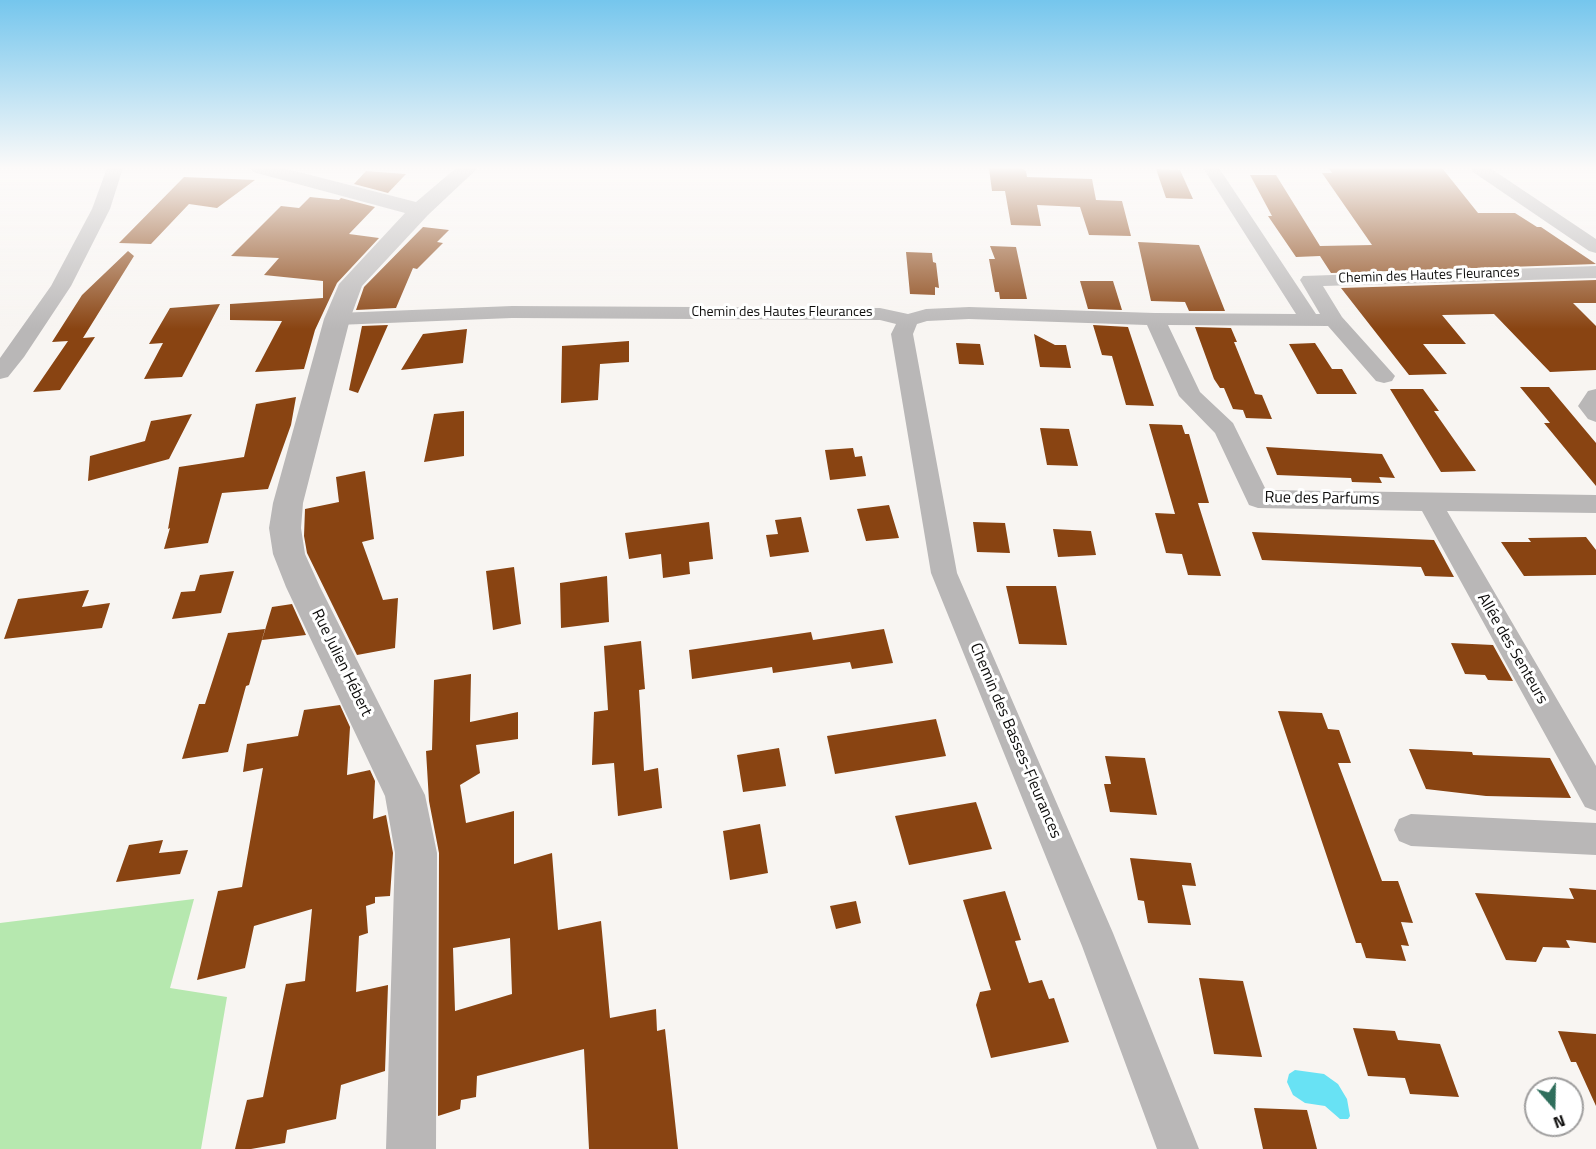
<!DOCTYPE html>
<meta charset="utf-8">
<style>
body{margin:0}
#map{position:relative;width:1596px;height:1149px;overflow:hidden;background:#f8f5f2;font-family:"Titillium Web",sans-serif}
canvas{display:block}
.north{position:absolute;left:1524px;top:1077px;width:60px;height:60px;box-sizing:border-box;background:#fff;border:2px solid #9f9e9e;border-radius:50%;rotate:160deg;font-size:16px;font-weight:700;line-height:24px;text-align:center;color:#0e0d0c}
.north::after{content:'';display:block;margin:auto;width:21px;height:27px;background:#2f6e5c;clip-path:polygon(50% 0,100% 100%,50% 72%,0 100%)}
</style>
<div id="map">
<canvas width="1596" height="1149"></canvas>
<div class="north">N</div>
</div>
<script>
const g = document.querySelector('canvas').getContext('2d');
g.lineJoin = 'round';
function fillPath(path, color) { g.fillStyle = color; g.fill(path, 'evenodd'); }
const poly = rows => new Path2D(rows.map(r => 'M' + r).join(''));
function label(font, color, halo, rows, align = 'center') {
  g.font = font + ' "Titillium Web",sans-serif'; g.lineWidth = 6; g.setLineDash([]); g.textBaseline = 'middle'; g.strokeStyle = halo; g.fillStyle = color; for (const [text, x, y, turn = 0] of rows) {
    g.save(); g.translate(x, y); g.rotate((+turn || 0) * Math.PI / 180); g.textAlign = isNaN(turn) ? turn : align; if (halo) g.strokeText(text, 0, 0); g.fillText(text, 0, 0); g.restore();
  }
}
fillPath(poly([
 [194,899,170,988,227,997,201,1149,0,1149,0,923]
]), '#b6e8af');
fillPath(poly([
 [1295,1070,1324,1074,1338,1084,1347,1099,1350,1116,1348,1119,1340,1119,1325,1106,1305,1103,1293,1095,1287,1082,1289,1074]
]), '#68e2f4');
fillPath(poly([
 [989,168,1021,168,1026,171,1027,177,1092,179,1096,200,1122,201,1131,236,1089,235,1080,207,1037,205,1041,226,1011,225,1005,191,992,191],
 [1329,168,1442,168,1478,213,1515,213,1537,227,1541,227,1596,264,1331,273,1320,256,1296,257,1268,216,1272,216,1250,175,1276,175,1320,246,1372,245,1322,173,1332,173],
 [1156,169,1180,170,1193,199,1166,198],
 [366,171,406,174,388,193,354,184],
 [184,177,255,180,217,208,189,204,151,244,119,243],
 [310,197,339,200,341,198,375,207,349,234,379,238,337,283,315,330,304,369,255,372,282,321,230,320,230,304,323,298,323,281,264,275,279,258,231,256,281,206,299,208],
 [423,227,449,230,437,242,443,243,417,269,413,268,396,308,356,310,364,287],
 [1138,242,1199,245,1225,311,1189,311,1185,302,1151,301],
 [990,246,1016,247,1027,299,1000,299,999,292,995,292,989,259,995,259],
 [128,251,134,256,83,338,95,337,60,390,33,392,68,341,52,342,82,295],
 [906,252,932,253,933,262,936,263,939,288,935,287,935,295,910,294],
 [1596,280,1596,303,1573,303,1596,326,1596,370,1550,372,1494,314,1442,315,1466,344,1423,344,1447,374,1409,375,1341,288],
 [1080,281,1113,281,1122,310,1088,309],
 [220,304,182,377,144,379,163,343,149,344,170,308],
 [388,325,358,393,349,390,362,326],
 [1093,325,1128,327,1154,406,1126,405,1112,356,1102,355],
 [1195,327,1231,328,1237,342,1234,342,1255,394,1262,395,1272,419,1246,418,1243,410,1233,409,1224,388,1220,388,1214,379],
 [467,329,463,363,401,370,423,334],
 [1034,334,1055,345,1066,345,1071,368,1040,367],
 [629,341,629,362,600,364,598,400,561,403,562,346],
 [956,343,980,344,984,365,959,364],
 [1315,343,1332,369,1342,369,1357,394,1317,394,1289,344],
 [1520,387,1549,387,1596,443,1596,486,1544,423,1550,423],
 [1390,389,1423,389,1439,411,1434,411,1476,471,1441,472],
 [296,397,291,425,268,489,222,493,208,543,164,549,170,528,168,529,179,467,244,457,256,404],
 [464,411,464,456,424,462,434,414],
 [192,414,169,459,88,481,90,456,145,441,151,421],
 [1149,424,1182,425,1185,434,1189,434,1209,503,1198,503,1221,576,1188,575,1182,554,1166,553,1155,513,1175,514],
 [1040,428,1069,429,1078,466,1047,465],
 [1266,447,1382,454,1395,478,1379,477,1382,483,1352,482,1351,478,1277,475],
 [853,448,855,457,862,456,866,476,830,480,825,450],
 [365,471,374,539,362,542,383,600,398,598,395,648,357,655,307,553,304,536,305,509,339,502,336,477],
 [889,505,899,538,866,541,857,509],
 [801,517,809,552,770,557,766,535,778,534,775,520],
 [709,522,713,559,689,562,690,574,663,578,661,554,629,559,625,533],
 [973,522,1005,523,1010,553,977,552],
 [1053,529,1091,531,1096,555,1058,557],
 [1252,532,1434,540,1454,577,1425,576,1421,567,1262,560],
 [1586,537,1596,550,1596,575,1524,576,1501,542,1531,542,1528,538],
 [514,567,521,624,493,630,486,571],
 [234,571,221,613,172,619,181,592,195,591,200,575],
 [607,576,609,622,561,628,560,583],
 [1006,586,1056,586,1067,645,1019,644],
 [89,590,82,607,110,603,102,628,4,639,18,599],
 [292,604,306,635,262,640,272,607],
 [265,629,249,685,246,686,228,752,182,759,199,704,205,704,228,633],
 [884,629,893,663,852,669,850,662,773,673,772,667,692,679,689,650,811,632,813,640],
 [641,641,645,689,639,690,644,771,658,768,662,808,618,816,614,763,592,765,594,712,608,710,604,646],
 [1451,643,1493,645,1513,681,1488,680,1485,675,1465,674],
 [471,674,470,722,518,712,518,739,476,745,480,773,460,785,466,823,514,811,514,864,552,853,558,930,601,921,610,1018,656,1009,657,1031,665,1029,678,1149,589,1149,584,1049,477,1076,476,1097,461,1100,460,1109,438,1116,439,853,429,801,426,751,432,750,434,680],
 [510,938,512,994,455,1011,453,948],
 [340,705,350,727,347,775,370,770,375,781,373,819,386,815,393,853,390,896,375,897,375,903,366,906,368,933,359,936,356,992,388,985,385,1071,341,1085,336,1119,287,1130,285,1143,251,1149,235,1149,247,1100,263,1097,286,984,305,981,312,909,254,926,245,968,197,980,218,891,242,887,263,768,243,772,247,744,298,736,304,710],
 [1278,711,1322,713,1328,729,1339,730,1351,763,1338,763,1382,881,1398,881,1413,923,1401,922,1409,946,1401,945,1406,961,1366,958,1361,943,1356,943],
 [936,719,946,756,835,774,827,736],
 [779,748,786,786,743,792,737,755],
 [1409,749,1472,752,1473,755,1550,758,1571,798,1486,796,1426,789],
 [1105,756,1145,758,1157,815,1110,812,1104,784,1111,784],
 [976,802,992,849,909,865,895,816],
 [760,824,768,873,730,880,723,831],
 [163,840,159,853,188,850,180,874,116,882,129,845],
 [1130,858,1191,863,1196,886,1182,885,1191,925,1148,923,1144,901,1138,900],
 [1569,888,1596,890,1596,943,1566,940,1570,948,1543,947,1536,962,1506,960,1475,893,1574,899],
 [1005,891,1021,940,1015,941,1029,983,1042,980,1049,999,1054,998,1069,1042,991,1058,976,1005,980,992,991,990,963,900],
 [856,901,861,923,836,929,830,906],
 [1199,978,1243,981,1262,1057,1214,1054],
 [1353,1028,1395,1031,1398,1040,1440,1044,1459,1097,1410,1094,1405,1078,1368,1076],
 [1558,1031,1596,1034,1596,1106,1576,1062,1571,1062],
 [1254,1108,1307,1110,1317,1149,1263,1149]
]), '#894412');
fillPath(poly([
 [107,168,123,168,110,209,71,286,24,357,8,377,0,379,0,358,51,286,92,209,107,168],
 [1203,168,1219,168,1316,314,1320,314,1300,280,1303,276,1596,266,1596,278,1323,286,1342,317,1395,376,1392,381,1384,383,1376,381,1328,326,1168,325,1200,392,1233,423,1266,490,1596,495,1596,513,1447,511,1596,766,1596,811,1585,807,1422,511,1258,508,1249,505,1215,433,1179,396,1147,325,969,319,927,321,917,324,913,334,957,573,1113,933,1199,1149,1157,1149,1082,946,931,573,891,334,896,324,880,320,512,318,337,325,330,323,327,319,330,315,337,313,512,306,880,308,908,314,926,309,969,307,1155,313,1296,314,1203,168],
 [1471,168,1490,168,1596,239,1596,253,1589,251,1473,172,1471,168],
 [1596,389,1596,422,1588,419,1578,406,1588,391,1596,389],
 [1411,814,1596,823,1596,855,1411,846,1399,841,1394,830,1399,819,1411,814]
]), '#b9b7b7');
fillPath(poly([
 [250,168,283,168,416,202,456,168,478,168,428,215,362,286,350,319,303,503,301,528,305,554,320,587,425,795,437,853,436,1149,386,1149,395,853,385,796,286,587,273,554,269,528,273,503,324,319,339,284,405,213,253,172,250,168]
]), '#b9b7b7');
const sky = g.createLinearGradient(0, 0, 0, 329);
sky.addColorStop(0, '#75c6ed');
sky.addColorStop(0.51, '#fcfaf9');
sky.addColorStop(1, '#fcfaf900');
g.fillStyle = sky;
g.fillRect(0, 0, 1596, 329);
label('14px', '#0e0d0c', '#fff', [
 ["Chemin des Hautes Fleurances",1429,276,-2],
 ["Chemin des Hautes Fleurances",782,313]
]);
label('16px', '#0e0d0c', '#fff', [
 ["Rue des Parfums",1322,499,1],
 ["Allée des Senteurs",1512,649,60],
 ["Rue Julien Hébert",341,663,64],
 ["Chemin des Basses-Fleurances",1015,741,67]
]);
</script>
